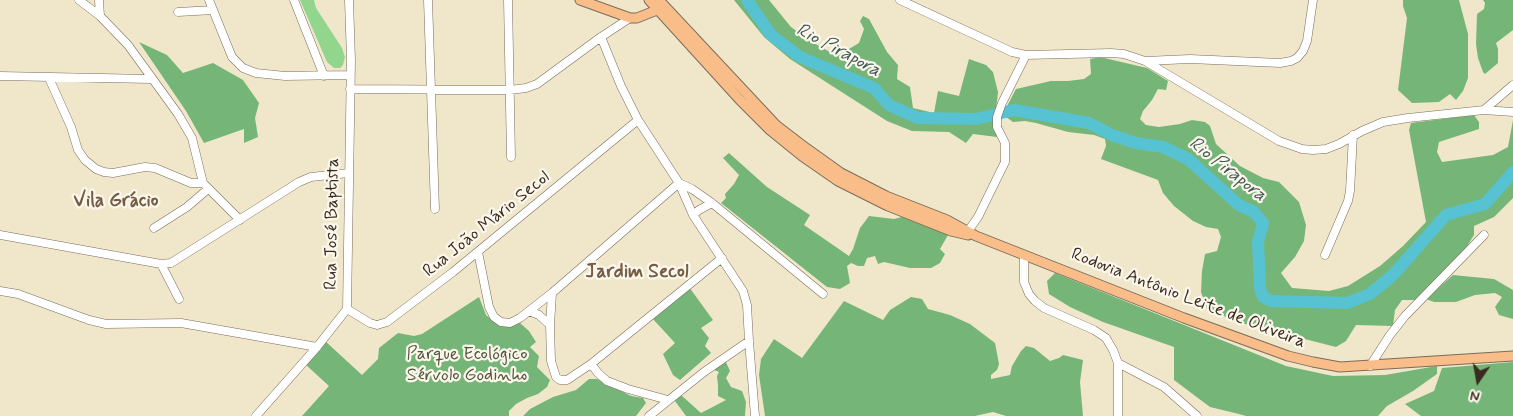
<!DOCTYPE html>
<meta charset="utf-8">
<style>
body{margin:0}
#map{position:relative;width:1513px;height:416px;overflow:hidden;background:#f0e7cb;font-family:Mynerve,sans-serif}
canvas{display:block}
.north{position:absolute;left:1453px;top:356px;width:50px;height:50px;-webkit-text-stroke:4px #fbf7ec;paint-order:stroke;rotate:192deg;font-size:14px;font-weight:700;line-height:20px;text-align:center;color:#3b2a1e}
.north::after{content:'';display:block;margin:auto;width:18px;height:22px;background:#3b2a1e;clip-path:polygon(50% 0,100% 100%,50% 72%,0 100%)}
</style>
<div id="map">
<canvas width="1513" height="416"></canvas>
<div class="north">N</div>
</div>
<script>
const g = document.querySelector('canvas').getContext('2d');
g.lineJoin = 'round';
function fillPath(path, color) { g.fillStyle = color; g.fill(path, 'evenodd'); }
const poly = rows => new Path2D(rows.map(r => 'M' + r).join(''));
function trace(path, color, width, dash) { g.strokeStyle = color; g.lineWidth = width; g.lineCap = dash ? 'butt' : 'round'; g.setLineDash(dash || []); g.stroke(path); }
function label(font, color, halo, rows, align = 'center') {
  g.font = font + ' Mynerve,sans-serif'; g.lineWidth = 4.5; g.setLineDash([]); g.textBaseline = 'middle'; g.strokeStyle = halo; g.fillStyle = color; for (const [text, x, y, turn = 0] of rows) {
    g.save(); g.translate(x, y); g.rotate((+turn || 0) * Math.PI / 180); g.textAlign = isNaN(turn) ? turn : align; if (halo) g.strokeText(text, 0, 0); g.fillText(text, 0, 0); g.restore();
  }
}
fillPath(poly([
 [300,0,314,0,316,8,342,48,345,57,343,65,340,68,334,68,327,62]
]), '#92d58d');
fillPath(poly([
 [734,0,769,0,791,27,812,42,837,56,859,43,864,29,860,21,863,16,869,19,887,52,898,65,897,79,910,87,913,108,934,113,938,91,959,96,969,59,986,65,993,72,998,92,996,110,997,137,973,134,966,143,949,132,912,131,887,121,790,59,764,37],
 [1403,0,1459,0,1468,34,1468,78,1463,91,1456,100,1450,94,1439,102,1412,103,1398,90,1407,18,1403,6],
 [1483,0,1513,0,1513,30,1496,43,1498,49,1498,63,1485,74,1483,72,1478,58,1476,44,1477,14,1484,9,1485,3],
 [139,42,167,55,183,73,213,63,243,80,259,103,255,118,258,137,244,143,244,129,204,143,186,111],
 [1100,57,1147,68,1168,81,1166,90,1158,89,1152,100,1143,111,1140,119,1146,125,1159,127,1180,124,1192,120,1205,122,1210,126,1216,144,1240,166,1263,178,1279,182,1299,202,1306,225,1304,241,1295,257,1281,273,1292,288,1329,291,1348,286,1380,266,1403,246,1426,222,1409,130,1411,123,1474,115,1479,122,1479,129,1439,142,1437,152,1442,162,1493,155,1508,147,1513,120,1513,198,1494,217,1474,226,1474,235,1464,251,1443,271,1419,300,1402,300,1395,310,1393,326,1356,325,1346,341,1336,347,1230,320,1216,311,1207,309,1201,292,1202,271,1205,254,1217,251,1221,237,1218,229,1206,227,1193,221,1174,206,1163,193,1158,180,1101,159,1106,146,1105,139,1094,135,1068,132,1036,123,1025,121,1013,122,1006,117,1005,110,1016,89,1051,81,1068,81,1084,79,1091,74,1090,59],
 [729,153,767,187,810,215,804,225,849,256,853,249,860,228,869,216,894,219,902,217,948,235,940,249,945,254,940,263,931,268,910,268,884,262,878,264,875,256,867,258,864,266,858,266,851,263,847,266,850,283,840,289,827,287,721,203,726,198,725,194,734,184,739,175,723,158],
 [1055,273,1286,366,1333,376,1385,375,1437,366,1437,374,1413,391,1387,406,1378,416,1246,416,1239,414,1210,407,1174,380,1174,347,1103,322,1070,307,1049,294,1047,281],
 [1453,275,1494,279,1513,290,1513,319,1499,315,1495,307,1502,297,1495,293,1475,295,1456,302,1434,302,1426,299],
 [689,287,713,320,701,328,709,338,705,346,711,353,680,380,673,375,663,354,675,343,652,318],
 [479,297,486,315,500,326,512,326,520,323,529,331,536,342,530,347,539,356,537,367,550,380,547,387,538,394,527,398,516,404,509,411,509,416,302,416,329,386,305,364,324,340,362,375,378,359,379,348,398,333,414,336,422,334],
 [911,297,922,299,928,309,950,315,970,324,995,343,999,364,997,370,991,375,991,379,1010,375,1012,366,1021,351,1026,346,1034,348,1050,361,1059,358,1063,355,1083,360,1080,382,1083,416,1006,416,993,412,975,416,765,416,759,375,761,359,774,339,802,358,844,301,883,320,890,310],
 [725,360,730,371,726,378,731,387,742,391,746,402,745,416,686,416,675,401,676,397,681,395,701,413,726,400,718,396,718,385,717,376,719,372,712,369],
 [1513,362,1513,416,1421,416,1405,404,1434,391,1442,368],
 [589,379,597,379,631,396,643,398,646,403,636,416,523,416,530,409,553,397,576,390]
]), '#75b678');
trace(poly([
 [747,0,771,35,800,57,874,88,889,105,918,118,976,119,1014,110,1089,123,1112,135,1136,143,1163,147,1188,159,1239,205,1254,212,1263,223,1258,242,1260,288,1263,297,1271,301,1347,303,1370,294,1393,275,1446,215,1485,204,1513,172]
]), '#57c2d2', 12);
const minor = poly([
 [79,0,100,16,128,45,178,114,192,138,203,183,240,220],
 [99,0,100,16],
 [209,0,232,57,243,68,256,73,285,76,350,75],
 [294,0,324,76],
 [428,0,435,209],
 [508,0,511,157],
 [900,0,1012,52,1026,55,1111,53,1124,54,1145,61,1279,141,1302,149,1313,150,1326,149,1339,144,1362,131,1383,122,1408,118,1484,110,1513,112],
 [178,12,213,10],
 [601,37,621,86,638,120,679,183,693,215,743,291,747,305,749,341,755,416],
 [1145,61,1190,59,1280,63,1291,61,1297,58,1303,51,1307,41,1313,0],
 [0,76,151,79],
 [49,78,71,127,78,150,85,160,96,169,104,172,113,173,145,167,155,168,191,183,203,183],
 [350,89,510,90,526,88,537,84,601,37,630,18],
 [1484,110,1513,85],
 [693,215,699,210,712,203],
 [154,228,187,207,208,189],
 [966,234,978,217,1005,162,1005,143,997,127,997,117,1002,103,1026,55],
 [0,235,161,264,171,263,299,182,311,177,348,173],
 [478,252,489,307,494,317,501,322,510,323,520,318,552,293,679,183,692,189,712,203,823,294],
 [1024,255,1024,282,1029,294,1035,301,1044,308,1094,330,1106,338,1113,350,1118,363,1118,416],
 [1325,255,1348,201,1350,191,1353,135],
 [161,264,179,299],
 [0,291,18,294,89,320,106,324,181,323,317,347],
 [552,293,550,325,551,361,556,377,560,380,567,380,591,364,722,258],
 [347,309,370,323,377,325,387,322,453,272,638,120],
 [529,311,539,315,550,325],
 [1118,363,1164,387,1197,416],
 [591,364,598,373,607,381,628,389,668,400],
 [1370,366,1390,335,1405,316,1484,235],
 [256,416,317,347,347,309,351,60,349,0],
 [649,416,704,372,749,341]
]);
const major = poly([
 [580,0,630,18,637,18,662,8],
 [649,0,740,100,770,130,802,156,838,181,888,206,951,231,968,235],
 [659,0,776,125,806,148,841,173,886,196,947,220,976,236,1184,318,1288,356,1313,362,1340,367,1513,356]
]);
trace(minor, '#7a6c5b', 9);
trace(major, '#7a6c5b', 11);
trace(minor, '#fff', 8);
trace(major, '#f8bd88', 9);
label('18px', '#3b2a1e', '#fbf7ec', [
 ["Rua José Baptista",333,224,-89],
 ["Rua João Mário Secol",487,225,-39],
 ["Rodovia Antônio Leite de Oliveira",1188,299,21]
]);
label('18px', '#51553a', '#fbf7ec', [
 ["Parque Ecológico",467,355],
 ["Sérvolo Godinho",467,376]
]);
label('italic 19px', '#435854', '#fbf7ec', [
 ["Rio Pirapora",838,51,28],
 ["Rio Pirapora",1227,170,38]
]);
label('bold 19px', '#765c44', '#fbf7ec', [
 ["Vila Grácio",116,202],
 ["Jardim Secol",637,273]
]);
</script>
